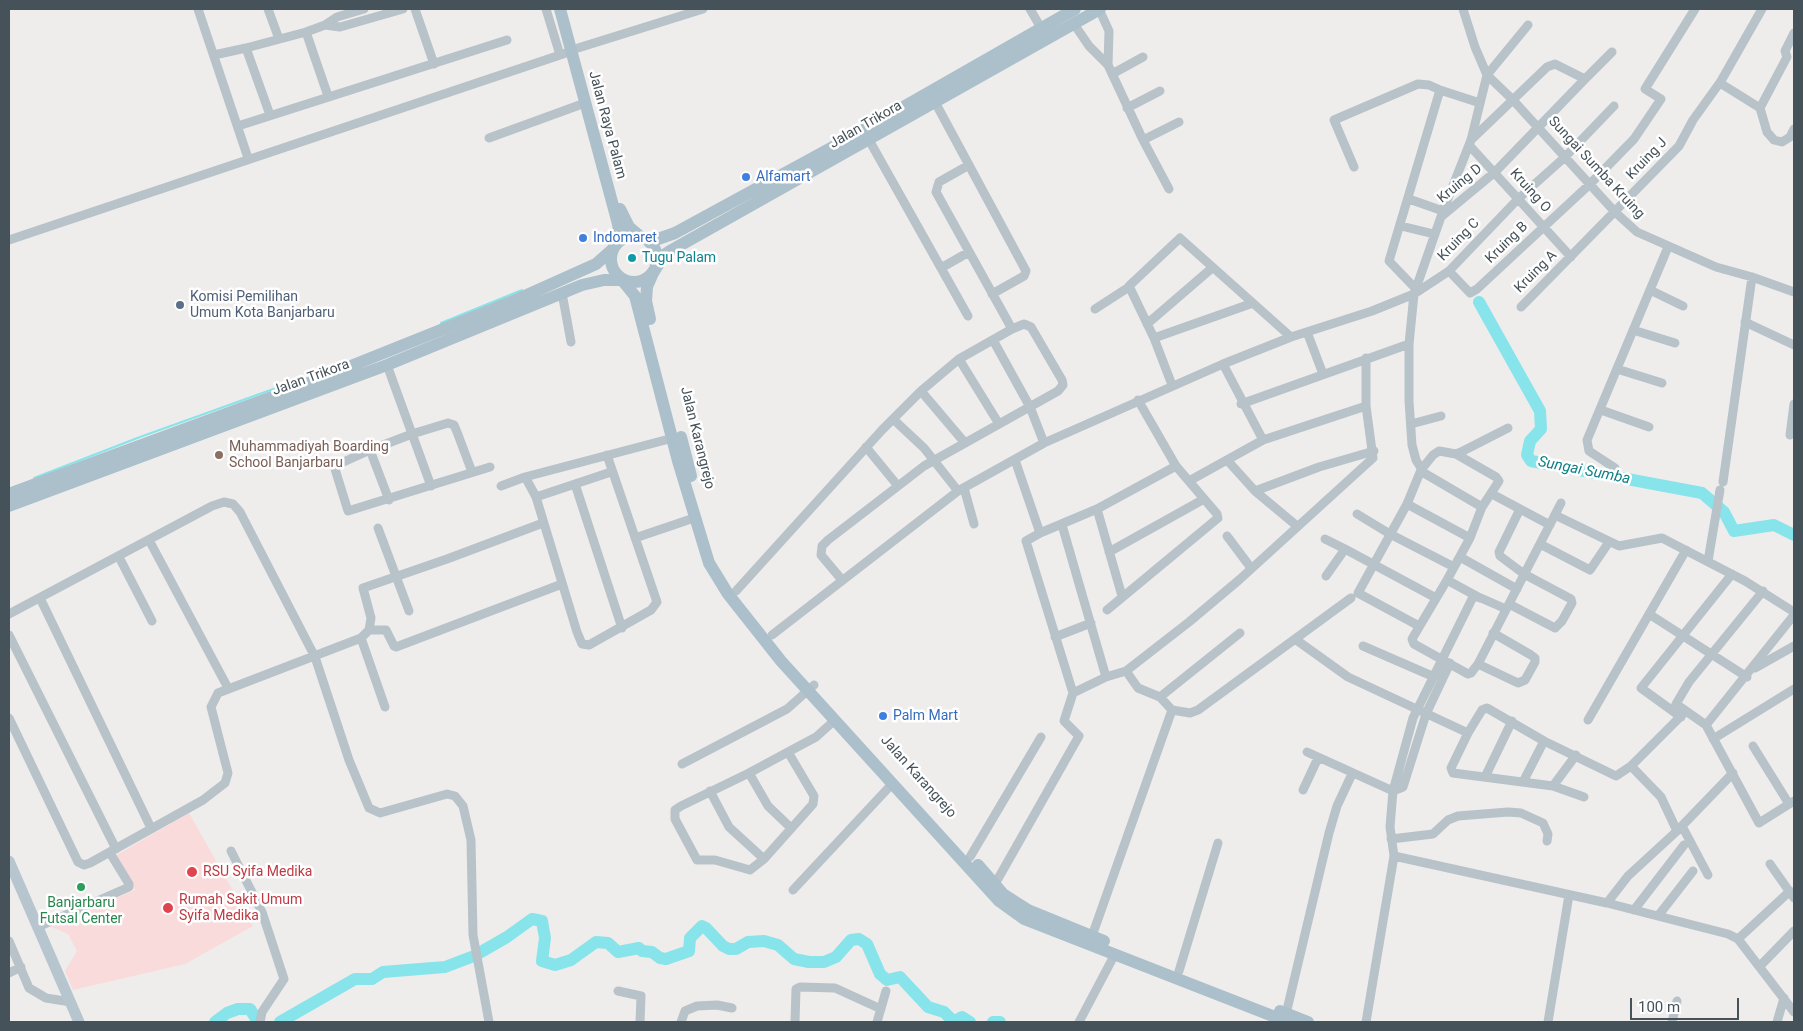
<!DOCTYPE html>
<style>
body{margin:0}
#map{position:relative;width:1803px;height:1031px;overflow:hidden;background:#efecec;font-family:Roboto,sans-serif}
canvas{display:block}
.frame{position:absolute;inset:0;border:10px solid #455259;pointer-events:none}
.scale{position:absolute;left:1630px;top:998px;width:109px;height:22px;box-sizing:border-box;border:2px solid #455259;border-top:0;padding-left:6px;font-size:15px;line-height:18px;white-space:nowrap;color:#455259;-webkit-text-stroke:4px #fff;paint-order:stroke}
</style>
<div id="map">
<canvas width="1803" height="1031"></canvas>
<div class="frame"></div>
<div class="scale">100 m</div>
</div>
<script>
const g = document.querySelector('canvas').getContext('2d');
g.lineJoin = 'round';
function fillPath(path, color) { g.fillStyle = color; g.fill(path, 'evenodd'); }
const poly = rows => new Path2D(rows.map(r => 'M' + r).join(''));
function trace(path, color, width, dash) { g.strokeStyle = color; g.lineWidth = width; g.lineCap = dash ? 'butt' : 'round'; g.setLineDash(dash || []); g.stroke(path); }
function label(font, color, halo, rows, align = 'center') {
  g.font = font + ' Roboto,sans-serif'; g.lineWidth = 5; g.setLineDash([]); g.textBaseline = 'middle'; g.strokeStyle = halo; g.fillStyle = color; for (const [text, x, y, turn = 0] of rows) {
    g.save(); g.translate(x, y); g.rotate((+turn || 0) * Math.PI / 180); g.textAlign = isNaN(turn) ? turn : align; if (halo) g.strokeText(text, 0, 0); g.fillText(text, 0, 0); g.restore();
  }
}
fillPath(poly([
 [189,813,253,926,185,964,73,990,65,971,77,951,68,934,49,926,135,890,115,856]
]), '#fadbdc');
trace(poly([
 [441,323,522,290],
 [34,478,140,437,304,378]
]), '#86e4ea', 2);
trace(poly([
 [1479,302,1540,411,1541,429,1530,441,1527,455,1531,461,1702,493,1724,512,1734,531,1774,525,1794,535],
 [215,1022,227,1013,238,1009,250,1009,258,1022],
 [280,1022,355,979,372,979,383,972,445,967,474,956,507,937,532,919,542,921,545,938,542,961,555,965,571,960,596,942,608,943,618,952,639,948,642,951,652,952,660,958,666,959,689,951,690,938,702,926,706,928,723,946,729,949,736,949,748,942,764,941,778,945,794,959,809,962,824,962,836,957,851,940,859,939,867,944,880,974,887,980,900,977,928,1007,944,1012,951,1019,955,1021,962,1017,970,1022],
 [993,1022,1000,1022]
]), '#86e4ea', 12);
trace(poly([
 [198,9,248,158],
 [268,9,279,39],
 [415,9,434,64],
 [546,9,560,55],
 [1030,9,1041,28],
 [1099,9,1109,31,1108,65],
 [1463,9,1475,47,1487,75,1512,99,1615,212,1637,232,1716,267,1752,277,1794,292],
 [1074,24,1089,46,1108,65,1143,140,1169,189],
 [325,25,340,27,403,9],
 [306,32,328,96],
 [578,48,703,9],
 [214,55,246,48],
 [1112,74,1143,57],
 [1720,83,1760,108,1767,132,1774,140,1782,142,1790,137,1794,129],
 [935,102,1026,271,1024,276,992,294],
 [1127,108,1160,91],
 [1760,108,1787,57,1785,51,1794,33],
 [270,115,246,48,306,32,325,25,337,17,364,9],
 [238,126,507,40],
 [489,138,585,103],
 [869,140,968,316],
 [1143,140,1179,122],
 [1471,140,1547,67,1555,64,1585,79,1612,52],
 [1469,145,1571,257],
 [1354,167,1334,120,1418,84,1429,85,1440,90],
 [1409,199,1443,211],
 [1442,216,1495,172,1585,79],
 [1401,226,1434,234],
 [9,240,572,51],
 [941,268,969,252],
 [1449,271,1470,293,1477,289,1590,184,1634,139,1661,99,1645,89,1695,9],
 [1415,288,1389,261,1440,90,1480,103],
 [1650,290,1683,306],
 [562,293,571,342],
 [1521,307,1679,146,1693,120,1721,81,1762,9],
 [1095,309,1129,287],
 [1745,322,1794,345],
 [1147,324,1212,268],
 [1633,330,1675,343],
 [1307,332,1323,374],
 [1154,338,1253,303],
 [993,340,1030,407,1044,443],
 [959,359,999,424],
 [1223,364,1263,440],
 [387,365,431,486],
 [1617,369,1662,383],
 [1172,385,1154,338,1129,286,1180,238,1291,337],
 [921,391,965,443],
 [1241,404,1409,344],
 [1601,410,1649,427],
 [893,419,924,448,958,491],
 [1411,424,1441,416],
 [1790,435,1794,404],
 [866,447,898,486],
 [370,450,389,500],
 [1456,454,1496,477,1499,481,1482,507,1470,538,1447,580,1412,639,1414,644,1468,674,1471,673,1478,664,1561,503],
 [1015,460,1040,533],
 [1227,460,1255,491,1297,526],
 [1615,468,1589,451,1587,440,1668,247],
 [472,472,457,432,454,425,448,423,412,434,370,450,339,464,335,469,348,511,490,467],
 [525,477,673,438],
 [1189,481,1263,440,1366,406],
 [1723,482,1752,277],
 [575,484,622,628],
 [501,486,525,477,529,484,536,497,577,632,582,644,589,645,651,610,657,602,607,455],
 [964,488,974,524],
 [1255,491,1319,467,1374,451],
 [1492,494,1550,525],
 [536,497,611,472],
 [1407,504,1470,538],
 [1482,507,1424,473,1416,460,1412,445,1409,401,1409,344,1414,294,1443,211,1471,140,1487,75,1528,25],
 [1097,509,1122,596],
 [1357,514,1390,534,1454,567],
 [1555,515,1619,546,1662,538,1745,581,1794,612],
 [1062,525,1106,677],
 [378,528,409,611],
 [1227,536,1251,568],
 [635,538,694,518],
 [1325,539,1345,549],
 [149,540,228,688],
 [1540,544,1590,570,1609,542],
 [1109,552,1204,499],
 [119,557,152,621],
 [1460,557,1517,589],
 [1708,561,1720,490],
 [1326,576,1345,549,1436,598],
 [842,580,821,555,822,546,828,540,924,466,1058,391,1063,385,1062,380,1031,327,1024,324,1012,329,936,192,939,182,969,165],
 [1447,580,1480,598],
 [736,591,882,430,921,391,959,359,1012,329],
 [1763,591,1689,682,1676,704,1706,725,1759,823,1794,801],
 [40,598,151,828],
 [1509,604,1555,628,1562,621,1572,603,1571,599,1524,574,1500,556,1499,552,1520,509],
 [1107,610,1218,518,1217,514,1176,466,1138,400],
 [9,614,212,506,224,502,233,504,240,512,315,657,349,760,369,808,380,813,447,794,455,796,463,806,471,840,473,935,489,1022],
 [1649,614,1747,677],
 [1419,626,1358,593,1407,504,1421,470,1433,455,1439,451,1456,454,1461,452,1508,428],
 [369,630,386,630,394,646,396,647,562,584],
 [9,635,116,849],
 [772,635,958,491,1044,443,1223,364,1291,337,1372,311,1414,294,1449,271,1518,199,1565,157,1614,106],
 [1055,637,1091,623],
 [361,638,385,707],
 [1295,639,1348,677,1468,733],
 [1363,646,1432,676],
 [1478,664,1518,683,1525,680,1535,662,1535,658,1531,655,1493,633],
 [1755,668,1794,646],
 [1126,671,1189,622,1239,580,1373,458,1366,406,1366,358],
 [1073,693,1106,677,1126,671,1138,688,1160,697,1172,710,1092,936],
 [1160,697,1240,633],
 [1172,710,1190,713,1198,710,1351,598],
 [1681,717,1641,688,1732,574],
 [9,718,78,862,84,865,90,863,203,800,225,783,228,773,211,707,218,693,361,638,369,630,371,618,363,588,447,559,543,523],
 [1588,720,1686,550],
 [1706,725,1794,615],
 [1713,739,1794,689],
 [1753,746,1789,804],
 [788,752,814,796,813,804,764,859,750,870,715,860,697,860,675,819,675,810,681,806,749,773,788,752,816,737,835,720],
 [1307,752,1393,791,1403,787,1426,714,1450,663],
 [682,764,787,709,814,685],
 [1631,766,1685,712],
 [749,773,768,806,791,828],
 [1485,777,1512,721],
 [1523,782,1544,741],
 [1553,786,1576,755],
 [1303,790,1318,758],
 [710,791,729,827,764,859],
 [1584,797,1553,786,1453,773,1451,768,1468,733,1482,710,1487,708,1544,741,1616,776,1631,766,1661,797,1677,831],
 [1682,826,1708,875],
 [1391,839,1433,834,1448,820,1458,816,1508,812,1521,813,1543,823,1548,834,1547,841],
 [231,851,262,912,284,979,262,1012,260,1022],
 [1394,856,1607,903,1728,934,1738,939,1794,1012],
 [970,857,1041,737],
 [1770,864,1794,898],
 [995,884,1079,736,1064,721,1073,693,1026,541,1040,533,1097,509,1176,466],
 [793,890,892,784],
 [1607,903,1628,876,1677,831,1733,773],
 [1634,910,1684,845],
 [1658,916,1693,871],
 [38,927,129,887,129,884,110,853],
 [1738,939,1790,891],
 [9,941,29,988,46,998,71,1002],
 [1760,966,1794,931],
 [1179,971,1218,843],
 [9,973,21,967],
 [618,991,641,996,640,1022],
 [1286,1014,1329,833,1337,806,1352,774],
 [681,1022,685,1011,697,1006,717,1005,732,1008],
 [795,1022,796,989,800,987,835,988,881,1009],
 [877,1022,886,991],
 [1079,1022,1115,954],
 [1366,1022,1394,856,1390,827,1393,791,1413,718,1474,595,1506,609],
 [1548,1022,1569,895],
 [1672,1022,1677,1001],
 [1777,1022,1784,998]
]), '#b7c3c9', 9);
trace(poly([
 [9,861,79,1022]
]), '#b7c6ce', 11);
trace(poly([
 [620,209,629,227,642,238,658,239,675,233,842,142,1075,9],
 '611 259a23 23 0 1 1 46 0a23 23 0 1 1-46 0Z',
 [650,319,646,301,647,287,653,273,664,255,670,251,1100,9],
 [681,437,691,476],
 [9,494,286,392,518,299,596,264,613,249,619,233,618,224,560,9],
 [9,506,387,365,582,285,604,280,622,280,635,296,678,461,709,563,728,594,781,661,999,901,1024,919,1288,1022],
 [978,865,1003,894,1028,910,1104,941],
 [1280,1011,1308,1022]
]), '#abc0cb', 12);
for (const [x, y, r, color] of [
 [746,177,5,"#3f7fe0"],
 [583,238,5,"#3f7fe0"],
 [632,258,5,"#0f9aa8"],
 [180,305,5,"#5c6f8a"],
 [219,455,5,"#8d6e63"],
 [883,716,5,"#3f7fe0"],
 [192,872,6,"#e0444e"],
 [81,887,5,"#2e9e5b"],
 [168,908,6,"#e0444e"]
]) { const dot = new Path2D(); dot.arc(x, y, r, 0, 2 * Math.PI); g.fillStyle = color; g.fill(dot); trace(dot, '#fff', 2); }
label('14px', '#455259', '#fff', [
 ["Jalan Raya Palam",607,125,75],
 ["Jalan Trikora",866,125,-30],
 ["Kruing J",1647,159,-46],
 ["Sungai Sumba Kruing",1596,168,47],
 ["Kruing D",1460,184,-39],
 ["Kruing O",1530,191,48],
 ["Kruing C",1459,240,-46],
 ["Kruing B",1507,243,-44],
 ["Kruing A",1536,272,-45],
 ["Jalan Trikora",311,378,-20],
 ["Jalan Karangrejo",697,438,76],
 ["Jalan Karangrejo",918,777,48]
]);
label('14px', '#366cbe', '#fff', [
 ["Alfamart",756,177],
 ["Indomaret",593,238],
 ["Palm Mart",893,716]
], 'left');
label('14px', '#0d838f', '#fff', [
 ["Tugu Palam",642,258]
], 'left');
label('14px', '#4e5e75', '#fff', [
 ["Komisi Pemilihan",190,297],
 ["Umum Kota Banjarbaru",190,313]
], 'left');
label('14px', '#785e54', '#fff', [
 ["Muhammadiyah Boarding",229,447],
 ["School Banjarbaru",229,463]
], 'left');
label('14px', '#be3a42', '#fff', [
 ["RSU Syifa Medika",203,872],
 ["Rumah Sakit Umum",179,900],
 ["Syifa Medika",179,916]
], 'left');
label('14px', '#27864d', '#fff', [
 ["Banjarbaru",81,903],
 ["Futsal Center",81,919]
]);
label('italic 15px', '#0e7f86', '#fff', [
 ["Sungai Sumba",1584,471,11]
]);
</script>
